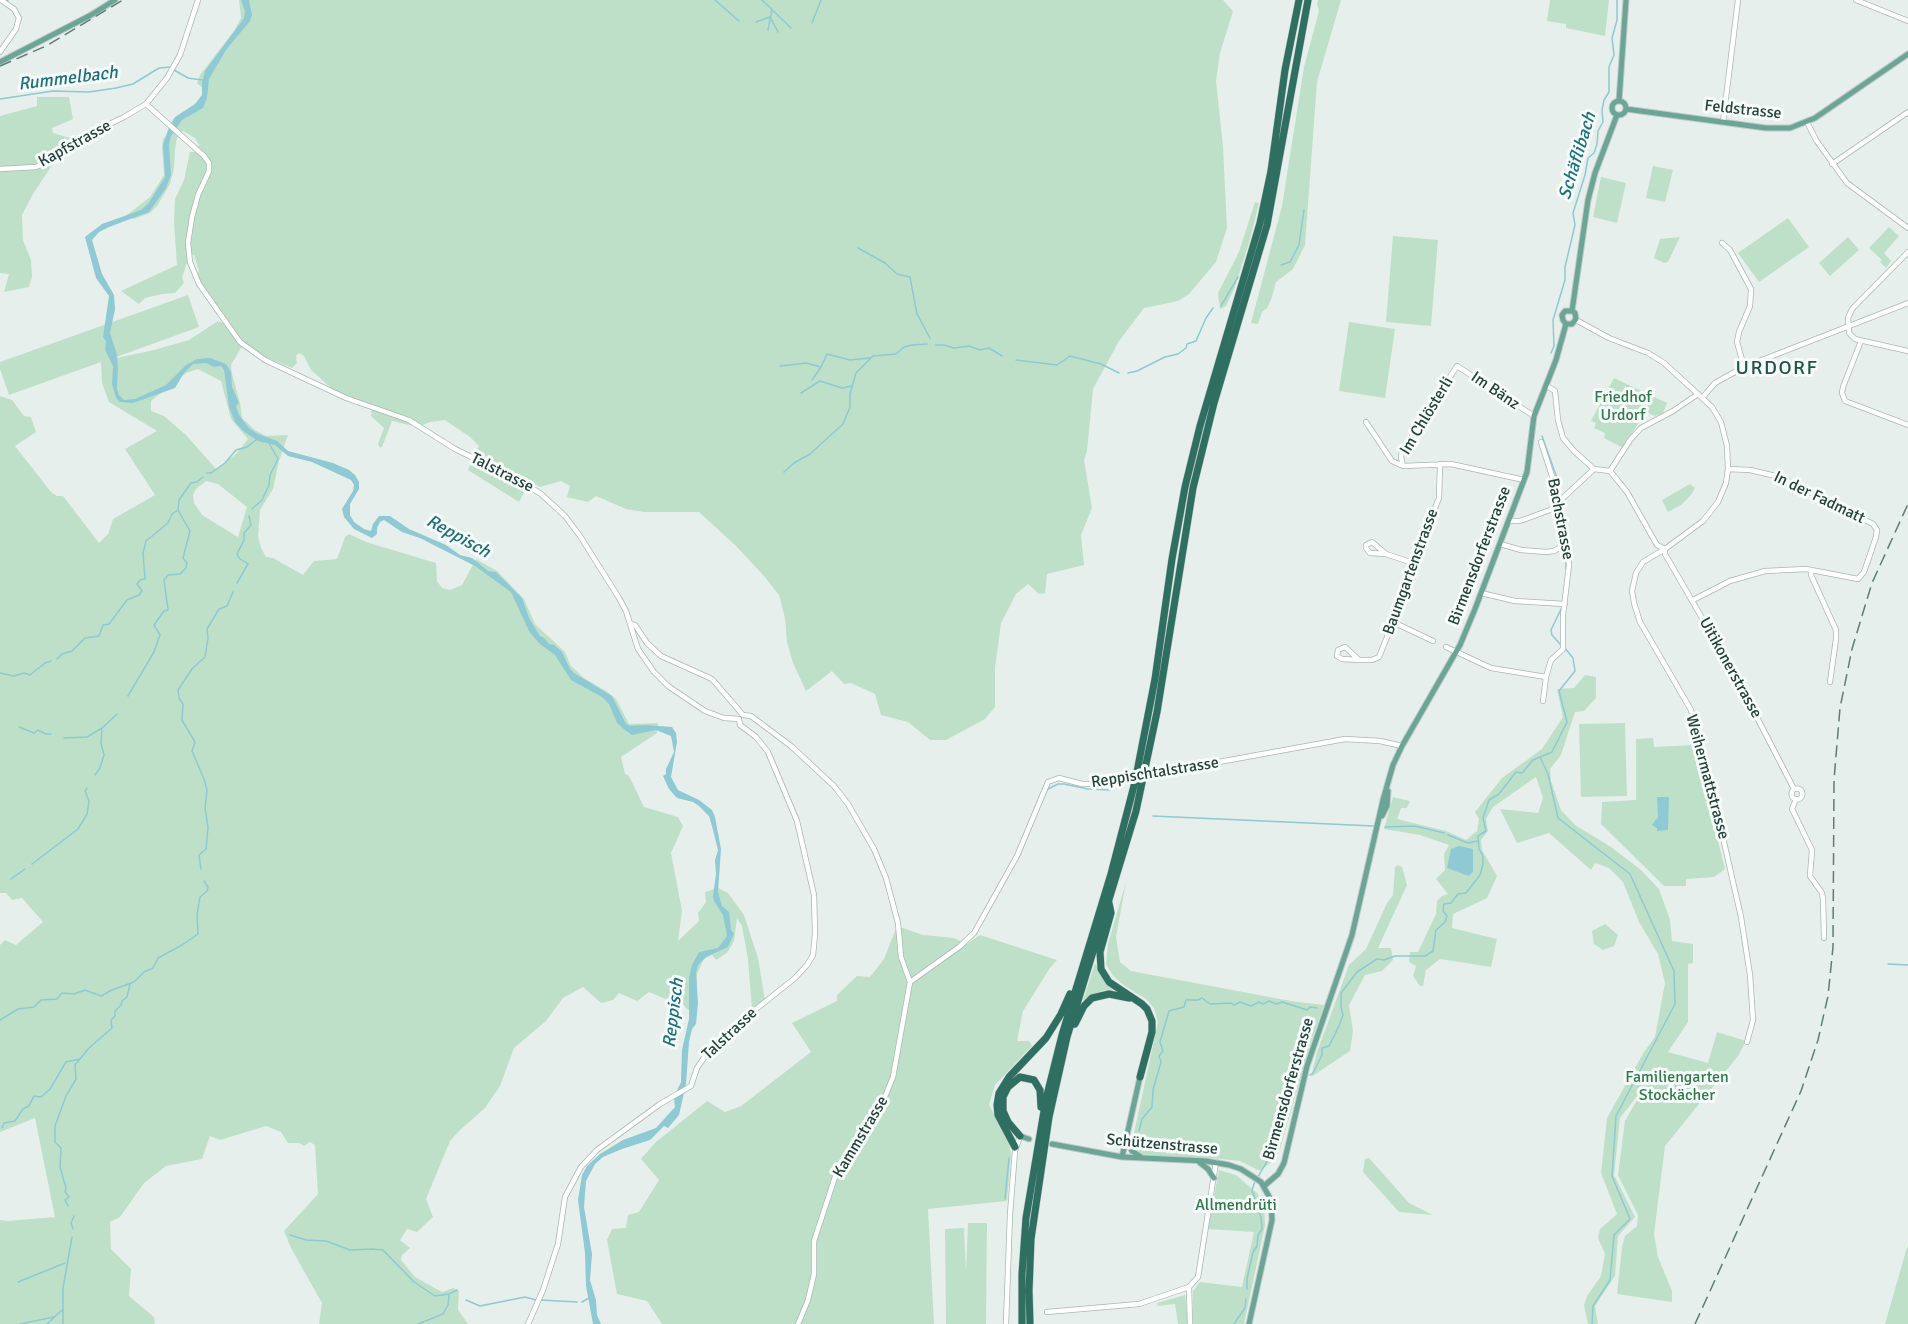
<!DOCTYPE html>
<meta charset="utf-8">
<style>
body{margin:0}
canvas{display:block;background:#e6efeb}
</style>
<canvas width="1908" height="1324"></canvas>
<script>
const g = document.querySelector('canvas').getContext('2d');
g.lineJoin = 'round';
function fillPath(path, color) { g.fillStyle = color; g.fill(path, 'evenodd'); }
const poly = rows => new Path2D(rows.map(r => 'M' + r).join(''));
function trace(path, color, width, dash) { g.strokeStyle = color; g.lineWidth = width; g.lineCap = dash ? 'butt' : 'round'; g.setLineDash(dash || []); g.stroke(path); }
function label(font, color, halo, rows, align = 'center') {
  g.font = font + ' Signika,sans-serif'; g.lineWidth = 6; g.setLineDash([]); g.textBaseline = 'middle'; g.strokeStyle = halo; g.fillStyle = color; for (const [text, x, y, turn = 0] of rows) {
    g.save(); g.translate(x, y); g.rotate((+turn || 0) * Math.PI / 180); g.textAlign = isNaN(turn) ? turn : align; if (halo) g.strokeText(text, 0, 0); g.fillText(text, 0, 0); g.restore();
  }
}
fillPath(poly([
 [239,0,1223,0,1233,11,1220,53,1216,81,1223,147,1227,228,1216,262,1189,294,1178,301,1144,308,1119,341,1093,389,1087,451,1084,460,1092,508,1081,535,1084,565,1047,574,1045,593,1039,594,1028,584,1016,594,1001,623,995,668,995,707,985,719,946,740,930,740,908,722,881,715,875,694,851,683,844,684,832,671,806,691,793,663,787,642,785,618,779,595,764,576,735,545,699,512,644,512,626,509,596,496,588,502,567,497,570,486,561,481,540,487,530,481,519,502,468,470,479,446,470,437,445,420,430,422,418,427,392,421,382,447,380,448,378,444,384,428,371,416,372,406,329,388,329,386,311,370,304,356,299,353,296,356,297,363,292,368,263,356,251,348,241,348,231,365,232,374,240,403,242,418,255,430,266,436,288,435,279,461,273,489,260,510,258,536,261,548,266,557,273,558,303,575,314,561,337,559,345,537,349,534,366,542,436,563,437,581,442,588,450,590,462,585,476,559,497,571,524,599,535,624,565,652,571,666,584,678,606,691,616,699,629,724,658,723,657,733,621,757,625,774,629,776,644,807,678,817,683,826,671,853,682,911,678,941,699,921,698,913,706,902,705,892,718,888,728,893,744,915,758,958,765,1000,752,1010,748,959,742,926,737,918,734,941,727,953,716,960,712,955,704,959,697,974,697,1012,687,1009,682,1003,672,997,666,999,649,992,637,1001,619,993,613,1000,601,1003,583,987,563,998,546,1021,514,1048,500,1086,485,1108,460,1130,450,1141,426,1199,433,1217,417,1232,407,1229,400,1240,410,1248,402,1255,401,1260,415,1277,442,1292,453,1288,459,1291,458,1310,468,1324,319,1324,322,1303,291,1248,284,1231,318,1194,315,1145,310,1142,304,1146,299,1143,288,1143,281,1132,266,1126,220,1140,210,1136,202,1159,166,1166,144,1183,120,1217,110,1222,111,1249,131,1269,129,1296,154,1317,155,1324,0,1324,0,1220,7,1221,55,1217,35,1118,0,1132,0,945,5,940,16,945,43,922,22,898,12,900,6,893,0,893,0,396,12,400,24,416,31,417,36,432,15,446,51,492,57,496,63,496,99,543,108,534,113,519,155,495,125,449,157,431,109,402,102,383,101,362,9,395,0,369,0,362,188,295,199,327,108,360,154,350,189,340,218,321,222,323,226,318,196,275,199,271,194,255,189,256,182,278,184,283,175,293,162,294,145,298,139,304,121,291,177,265,174,223,175,199,184,180,190,152,194,152,199,145,195,138,183,131,177,138,175,149,174,168,170,184,157,206,150,213,134,219,127,215,150,197,164,175,162,148,163,139,198,104,206,91,197,83,200,75,234,31,241,18],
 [198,369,221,381,231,419,248,439,236,454,216,469,186,435,164,416,151,411,151,401,186,373],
 [206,481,218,484,247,507,238,537,202,515,194,503,193,495,196,489],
 [1318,0,1341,0,1317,82,1305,245,1293,269,1276,282,1271,300,1267,308,1262,312,1258,324,1251,323,1282,206,1304,67,1319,11,1317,4],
 [1550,0,1609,0,1605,36,1566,28,1566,24,1547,21],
 [37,97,69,97,73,119,52,128,53,133,70,138,33,194,22,215,23,240,31,260,32,277,29,287,4,292,9,274,0,273,0,116,37,106],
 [1653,166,1673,170,1665,202,1646,198],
 [1601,177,1626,183,1617,223,1593,217],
 [1255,202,1259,203,1250,240,1235,287,1226,306,1220,309,1218,293,1239,252],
 [1788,218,1809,247,1759,282,1738,253],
 [1889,227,1899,236,1884,253,1891,261,1886,268,1880,262,1882,260,1869,248],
 [1393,236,1438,240,1431,326,1386,322],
 [1680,237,1668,262,1664,263,1654,258,1660,239],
 [1848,237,1859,250,1830,276,1819,263],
 [1349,322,1395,329,1385,398,1339,391],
 [1614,378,1667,403,1663,413,1655,416,1645,412,1623,448,1604,438,1605,433,1594,428,1596,423,1591,421],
 [1690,484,1695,488,1691,495,1681,505,1668,512,1662,500],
 [1585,675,1596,677,1596,698,1584,711,1575,712,1561,755,1550,769,1551,781,1561,810,1575,825,1611,847,1641,870,1659,889,1670,920,1672,941,1693,944,1693,963,1688,964,1688,1022,1668,1052,1708,1063,1717,1032,1746,1041,1738,1056,1665,1146,1654,1234,1658,1257,1672,1291,1672,1302,1617,1294,1622,1247,1625,1236,1637,1226,1638,1215,1618,1175,1625,1121,1645,1086,1620,1118,1614,1175,1635,1217,1618,1236,1615,1276,1595,1306,1598,1324,1588,1324,1584,1305,1587,1296,1601,1276,1605,1254,1598,1238,1600,1229,1617,1214,1601,1173,1607,1118,1644,1052,1655,1037,1665,983,1658,954,1639,922,1623,882,1609,868,1595,863,1591,870,1549,833,1517,843,1500,809,1538,813,1543,798,1536,777,1493,807,1486,819,1488,831,1481,840,1482,850,1497,876,1487,898,1453,914,1452,928,1497,939,1491,967,1440,959,1426,970,1423,986,1420,986,1413,976,1416,966,1409,962,1410,952,1418,952,1436,914,1437,901,1442,896,1448,894,1436,879,1445,870,1444,854,1449,845,1420,835,1384,829,1393,797,1410,801,1407,808,1401,808,1397,819,1446,831,1466,840,1477,831,1479,819,1475,812,1502,778,1542,749,1563,717,1557,689,1574,688],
 [1625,723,1627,796,1581,797,1579,724],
 [1653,738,1654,747,1694,745,1725,869,1714,877,1686,879,1686,886,1664,886,1601,824,1602,802,1636,800,1636,739],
 [1398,865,1402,867,1407,885,1378,948,1391,948,1393,960,1382,971,1365,975,1349,1005,1353,1031,1350,1051,1311,1077,1317,1052,1349,965,1366,949,1387,903,1393,895,1395,867],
 [1126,882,1116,937,1120,962,1131,971,1291,1001,1324,1005,1311,1042,1280,1149,1273,1161,1260,1171,1240,1161,1211,1158,1145,1156,1137,1152,1134,1142,1134,1133,1158,1022,1154,1008,1146,999,1125,986,1113,976,1106,964,1108,944],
 [1605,924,1618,935,1614,946,1603,950,1594,944,1592,931],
 [897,926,923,935,954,938,967,944,980,935,1057,960,1050,968,1023,1011,1017,1041,1029,1041,1032,1046,995,1085,989,1105,1009,1141,1011,1155,1007,1201,928,1209,934,1324,662,1324,647,1301,617,1294,607,1240,612,1229,626,1228,628,1215,639,1212,659,1180,641,1159,656,1142,707,1101,725,1112,741,1106,811,1052,792,1023,837,1001,837,995,857,976,870,977,884,959],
 [1095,963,1106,983,1116,993,1105,990,1094,994,1083,1001],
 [1369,1158,1409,1203,1433,1215,1399,1212,1363,1172,1365,1159],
 [1219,1170,1236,1175,1258,1194,1264,1204,1265,1225,1244,1324,1193,1324,1193,1291,1200,1282,1242,1287,1254,1232,1208,1229],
 [968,1223,987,1223,986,1324,946,1324,945,1229,964,1228,966,1272],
 [1908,1244,1908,1324,1885,1324],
 [1185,1295,1188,1324,1178,1324,1175,1304,1158,1306,1157,1303]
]), '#bfe0c8');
fillPath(poly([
 [241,0,249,0,252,15,250,21,226,50,209,79,207,98,203,108,182,120,171,136,169,144,171,175,166,188,149,212,109,227,99,232,92,240,102,274,114,295,115,309,110,333,117,355,118,368,117,389,119,395,124,400,135,399,166,385,186,365,197,359,210,358,226,364,231,372,232,387,239,403,236,406,239,415,249,428,258,434,277,441,288,451,333,463,349,470,355,475,359,482,359,489,350,504,350,515,354,522,364,529,371,531,373,524,379,516,390,516,409,529,446,545,460,555,472,558,488,571,496,572,522,598,529,618,540,636,544,638,549,644,554,645,562,652,570,669,574,673,612,696,626,724,630,726,646,725,672,727,676,733,677,742,671,777,678,790,699,800,712,810,715,817,721,849,718,892,722,906,729,912,731,930,734,934,728,947,706,957,698,965,696,973,698,1003,696,1024,692,1029,689,1042,686,1084,679,1115,668,1128,664,1126,650,1140,622,1149,603,1157,595,1164,586,1181,584,1207,592,1254,590,1280,596,1300,597,1315,601,1324,593,1324,586,1286,585,1253,578,1200,582,1175,587,1166,600,1154,623,1140,656,1128,675,1107,674,1097,681,1082,682,1050,689,1019,689,978,692,965,699,952,718,948,727,936,723,915,714,901,713,896,716,874,715,860,718,850,712,826,709,816,699,806,693,802,677,798,669,789,663,776,666,774,666,769,674,752,671,736,656,730,632,735,625,730,617,723,609,704,602,697,571,680,555,655,540,644,530,633,511,592,475,566,420,538,402,532,384,520,380,522,377,528,377,534,372,538,354,529,344,517,342,509,353,491,354,485,351,480,312,462,288,456,275,445,258,441,243,431,235,422,229,407,224,370,221,366,214,367,206,363,193,364,184,373,175,388,133,403,120,402,116,398,112,384,113,366,105,350,106,341,103,337,109,296,96,278,85,237,102,224,141,210,148,204,165,177,163,145,169,127,175,117,195,104,202,95,202,83,205,71,244,18,245,11],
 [1657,797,1669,797,1668,830,1657,831,1657,828,1652,825,1658,817],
 [1459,846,1473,849,1473,872,1469,876,1447,868,1451,849]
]), '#8ec9d4');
trace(poly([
 [5,0,8,1],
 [715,0,739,21],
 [762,0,791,28],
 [756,22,770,17,778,32],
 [812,23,821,0],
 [768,30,772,10],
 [174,70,188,78,202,80],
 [0,99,53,91,89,92,116,88,133,84,159,68,170,67],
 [858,248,885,263,897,274,910,277,917,314,930,338],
 [1281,265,1290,262,1299,245,1304,210],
 [1221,306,1238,277],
 [936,345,944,345,954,348,969,346,980,350,989,348,1002,356],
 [1551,353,1554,346,1553,320,1565,280,1565,267,1575,225,1573,213,1585,175,1588,158,1594,153,1597,144,1598,131,1603,122,1602,110,1604,100,1609,92,1609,67,1614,55,1612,38,1617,20,1617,0],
 [1016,360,1057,365,1070,356,1101,364,1119,373],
 [780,366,806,363,821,367,827,354,850,360,870,358],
 [1128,373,1137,371,1165,357,1178,354,1186,348,1187,344,1196,341,1206,318,1213,308],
 [812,380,821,367],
 [801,393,820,381,842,388,852,386],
 [1542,436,1557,478,1558,490],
 [784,472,794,463,810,454,843,424,850,407,850,394,856,373,873,356,896,354,904,347,912,345,927,344],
 [207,473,211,473,225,463,236,450,247,447,256,440],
 [252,509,262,500,269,485,270,475,278,459,269,443],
 [1555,515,1564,543],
 [1566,556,1566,569],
 [237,583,248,564,239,558,237,554,244,540,244,533,251,525,249,516],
 [1560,644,1552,635,1551,630,1562,607],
 [57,659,62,654,72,651,85,638,99,636,103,625,109,624,127,600,139,595,142,591,137,584,140,580,145,579,143,553,146,541,168,523,172,514,178,510,179,500,191,483,197,482,203,477],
 [0,673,14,676,24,673,30,675,45,663,51,661],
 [128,696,154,652,160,635,154,625,164,611,168,610,164,580,168,575,180,574,186,568,187,563,183,558,190,531,178,510],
 [19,727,34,733,38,730,46,734,51,734],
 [64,738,87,737,102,728],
 [1540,757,1548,774,1558,818,1630,874,1674,971,1675,1004,1616,1116,1612,1176,1630,1219,1614,1235,1610,1280,1593,1306,1592,1324],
 [95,775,100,768,104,755,101,743,102,728,117,714],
 [1048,789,1058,784,1064,784,1088,789,1110,790],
 [1153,816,1374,826],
 [1385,827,1415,826,1444,833],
 [1448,835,1468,843,1478,841],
 [32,864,78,829,87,814,89,801,85,791,87,788],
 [201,869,199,855,206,849,208,827,205,808,207,790,204,779,192,751,195,742,182,720,183,704,179,698,178,690,192,669,205,657,208,638,207,629,219,609,227,606,233,592],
 [11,879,25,869],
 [1888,964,1908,965],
 [0,1020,18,1009,34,1007,41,1000,57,999,62,993,74,994,85,990,101,996,112,990,134,982,144,972,153,968,158,958,182,945,198,934,197,915,200,897,207,891,208,887,204,881],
 [1310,1075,1313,1073,1322,1055,1322,1048,1329,1046,1339,1026,1343,1015,1341,1007,1341,993,1357,972,1377,959,1384,960,1395,956,1425,956,1433,951,1436,930,1445,922,1447,916,1443,911,1444,904,1451,903,1458,894,1466,893,1480,875,1483,864,1483,856,1479,849,1478,836,1486,831,1483,818,1489,800,1499,794,1516,772,1522,773,1533,760,1552,752,1567,722,1559,691,1575,671,1573,658,1564,647],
 [2,1128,4,1123,15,1121,23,1109,29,1106,34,1096,41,1097,50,1089,66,1062,80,1059],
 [1139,1131,1142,1119,1152,1107,1153,1090,1161,1062,1159,1056,1163,1051,1160,1042,1169,1011,1184,1007,1186,1000,1198,1000,1202,998,1210,1004,1231,1003,1234,1005,1240,1002,1251,1006,1259,1002,1263,1004,1269,1001,1276,1004,1282,1002,1307,1010,1310,1007,1317,1008],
 [1258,1177,1273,1151,1272,1137,1275,1132,1276,1120,1283,1105,1290,1098,1297,1076,1301,1075],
 [1005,1199,1009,1158],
 [68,1206,65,1200,69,1197,65,1192,66,1188,60,1167,61,1148,55,1142,55,1126,66,1096,76,1079,75,1065,89,1048,112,1028,111,1020,115,1016,115,1011,121,1005,122,1001,127,997,130,984],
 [73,1229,71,1223,74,1216],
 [290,1235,306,1240,326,1241,350,1250,372,1249,383,1250,414,1282,435,1296,449,1294,457,1290],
 [18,1282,65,1263],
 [1247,1289,1247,1279,1253,1252,1257,1246,1258,1235,1262,1229,1261,1217,1252,1190,1255,1181],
 [466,1300,480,1306,525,1297,536,1300],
 [540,1300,577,1302],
 [582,1302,589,1298],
 [20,1324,54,1317],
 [47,1324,62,1310],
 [63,1324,63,1288,72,1237],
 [418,1324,443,1314,448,1305,449,1295],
 [1234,1324,1245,1308,1246,1299]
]), '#8ec9d4', 1.5);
const minor = poly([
 [1856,0,1908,21],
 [0,52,16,29,19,18,14,9,1,0],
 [146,104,204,156,209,163,209,171,198,195,192,217,188,243,190,262,199,284,240,342,265,360,346,398,409,420,455,449,519,480,541,494,565,516,580,536,619,598,626,611,638,649,654,672,668,686,705,711,724,718,739,719],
 [1723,122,1738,0],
 [1807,122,1816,140,1847,183,1908,228],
 [1832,164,1908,112],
 [0,169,36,167,60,155,89,134,124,117,146,104,167,78,180,55,198,0],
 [1722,243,1730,250,1751,289,1750,306,1739,332,1737,342,1744,367],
 [1908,252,1852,309,1848,318,1849,333,1855,339,1908,351],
 [1576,320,1609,338,1648,353,1664,363,1712,407,1721,422,1727,446,1728,469,1726,483,1718,502,1703,521,1665,549,1643,562,1636,573,1632,591,1634,603,1640,622,1691,710,1709,776,1741,917,1750,975,1753,1020,1747,1042],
 [1861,341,1843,387,1842,393,1845,401,1908,425],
 [1547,386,1555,391,1558,420,1563,438,1574,451,1594,469],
 [1702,398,1715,383,1744,367,1908,303],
 [1366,422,1392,461,1403,466,1451,464,1524,480],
 [1541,442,1553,479,1556,506,1567,543,1569,565,1563,615,1563,649,1551,660,1546,677,1543,701],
 [1403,466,1401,457,1402,452,1457,366,1534,416],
 [1594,469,1610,471],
 [1610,471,1630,440,1641,428,1673,411,1698,394],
 [1610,471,1627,492,1657,545,1665,549],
 [1509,521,1520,521,1550,510,1594,469],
 [1500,544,1521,550,1546,552,1554,551,1567,543],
 [1665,549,1665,554,1735,675,1794,789],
 [1386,554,1372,542,1366,545,1366,548,1370,553,1386,554,1413,563],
 [1811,570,1811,575,1836,630,1836,639,1830,682],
 [1481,593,1515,601,1565,604],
 [1693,600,1730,581,1765,571,1806,569,1858,579,1864,572,1876,537,1877,530,1873,524,1780,477,1750,470,1728,469],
 [1393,622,1433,641],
 [630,624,635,625,647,643,661,656,712,679,743,715,751,716,791,746,834,786,848,804,874,849,886,878,898,923,901,957,910,982,893,1077,880,1109,845,1157,836,1174,814,1241,814,1274,808,1300,798,1324],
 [1446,647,1491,668,1546,677],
 [1359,660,1342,659,1337,656,1338,650,1345,647,1359,660,1372,660,1379,657,1414,570,1413,563,1439,498,1440,464],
 [1153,774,1345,739,1380,741,1402,746],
 '1791.5 794a5.5 5.5 0 1 1 11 0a5.5 5.5 0 1 1-11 0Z',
 [1796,799,1792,809,1812,850,1810,876,1822,893,1823,899,1824,938],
 [910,982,959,947,974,933,1017,856,1048,782,1059,778,1082,784,1096,784,1122,780],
 [1047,1312,1139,1304,1189,1287],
 [528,1324,543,1290,558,1244,565,1197,581,1167,597,1150,660,1104,691,1086,697,1068,708,1052,745,1018,795,978,807,965,813,955,815,934,814,895,797,821,768,752,756,737,740,725,739,719],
 [1006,1324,1010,1214,1015,1151,1020,1136],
 [1190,1324,1189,1287,1198,1277,1199,1271,1216,1162]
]);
const major = poly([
 [0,62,91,15,115,0],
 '1612 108a7 7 0 1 1 14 0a7 7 0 1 1-14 0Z',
 [1619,101,1626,0],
 [1626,109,1766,128,1790,128,1815,118,1908,54],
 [1572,311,1565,311,1562,315,1563,320,1566,324,1572,324,1576,319,1575,313,1572,311,1588,200,1595,173,1617,115],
 [1382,816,1387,806,1388,791],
 [1020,1136,1029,1139],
 [1127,1140,1132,1151,1141,1157],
 [1052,1144,1122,1157,1206,1161,1229,1165,1241,1169,1261,1182,1271,1200,1272,1220,1249,1324],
 [1122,1157,1140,1077],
 [1199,1162,1208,1169,1214,1178],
 [1264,1186,1278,1174,1284,1163,1307,1066,1352,935,1383,800,1393,765,1402,746,1460,645,1475,609,1527,472,1534,416,1556,360,1566,324]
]);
const highway = poly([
 [1109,903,1111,913,1100,952,1101,969,1109,982,1142,1004,1147,1009,1152,1021,1152,1032,1140,1077],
 [1075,1024,1084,1006,1092,998,1109,994,1129,998],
 [1020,1136,1008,1122,1003,1111,1003,1097,1008,1087,1020,1077,1034,1080,1040,1090,1041,1107],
 [1015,1147,998,1115,997,1105,999,1093,1009,1077,1046,1038,1061,1014,1070,994],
 [1022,1324,1022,1274,1026,1218,1046,1099,1062,1035,1111,874,1135,782,1155,679,1172,559,1185,487,1200,426,1260,223,1271,171,1285,70,1299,0],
 [1030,1324,1029,1291,1031,1239,1049,1117,1067,1037,1136,811,1157,712,1193,488,1214,403,1267,225,1308,0]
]);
trace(minor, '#a8b8b2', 6);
trace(major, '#c2cac8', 7);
trace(highway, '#c2cac8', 8);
trace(minor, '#fff', 4.5);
trace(major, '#6aa596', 5);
trace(highway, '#2f6f62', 7);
trace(poly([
 [0,66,46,46,123,0],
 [1695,1324,1801,1091,1818,1040,1828,996,1833,947,1834,780,1840,708,1852,649,1872,583,1908,504]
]), '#5f7d75', 1.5, [12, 6]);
const minorBridge = poly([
 [1122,780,1153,774]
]);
trace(minorBridge, '#a8b8b2', 6, []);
trace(minorBridge, '#fff', 4.5);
label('16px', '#24423a', '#f7fbf9', [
 ["Feldstrasse",1743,110,6],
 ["Kapfstrasse",75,144,-29],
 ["Im Bänz",1495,391,34],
 ["Im Chlösterli",1427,416,-59],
 ["Talstrasse",502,473,27],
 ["In der Fadmatt",1819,498,26],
 ["Bachstrasse",1560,519,79],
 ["Birmensdorferstrasse",1480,556,-69],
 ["Baumgartenstrasse",1411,572,-70],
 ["Uitikonerstrasse",1730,668,61],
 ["Reppischtalstrasse",1155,773,-9],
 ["Weihermattstrasse",1707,777,75],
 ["Talstrasse",730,1034,-43],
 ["Birmensdorferstrasse",1289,1089,-74],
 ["Kammstrasse",861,1137,-59],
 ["Schützenstrasse",1162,1145,5]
]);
label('16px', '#2d7a4b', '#f7fbf9', [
 ["Friedhof",1623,398],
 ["Urdorf",1623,416],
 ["Familiengarten",1677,1078],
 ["Stockächer",1677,1096],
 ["Allmendrüti",1236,1206]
]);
label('italic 18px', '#1c6f80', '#f7fbf9', [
 ["Rummelbach",68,79,-7],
 ["Schäflibach",1578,156,-73],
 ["Reppisch",458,537,29],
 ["Reppisch",674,1013,-83]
]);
g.letterSpacing = '1.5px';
label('20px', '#1f5548', '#f7fbf9', [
 ["URDORF",1777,369]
]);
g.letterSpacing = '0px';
</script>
